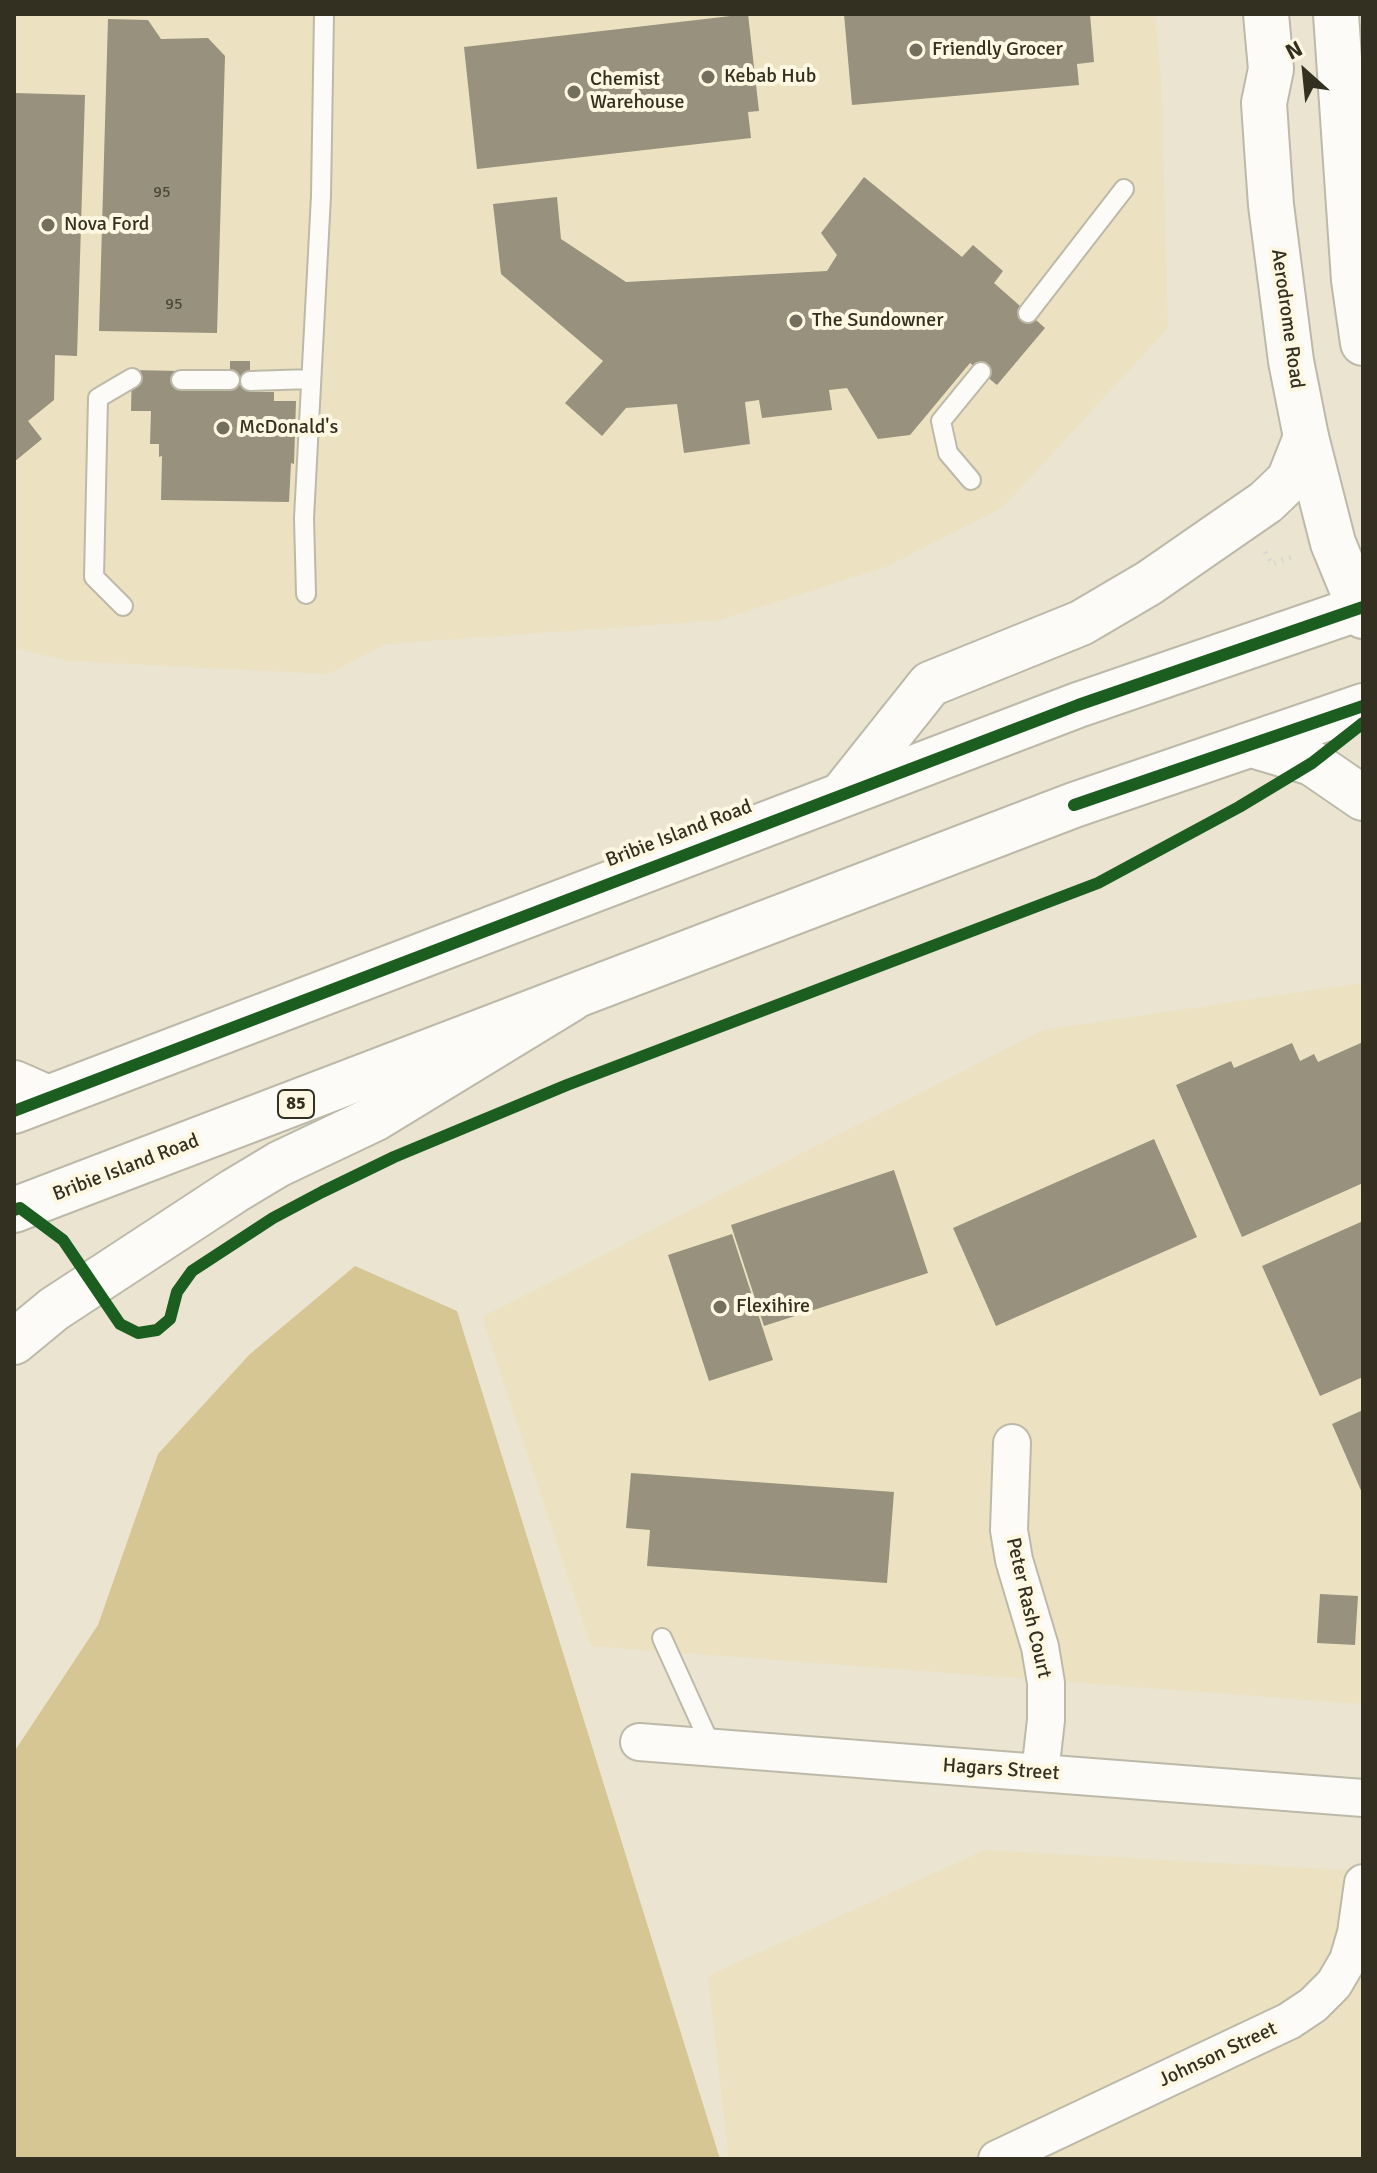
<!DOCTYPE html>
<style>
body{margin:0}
#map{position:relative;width:1377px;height:2173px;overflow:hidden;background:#eae4d0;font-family:Signika,sans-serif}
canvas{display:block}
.frame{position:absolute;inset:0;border:16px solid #332f21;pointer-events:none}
.north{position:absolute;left:1265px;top:32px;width:80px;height:80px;-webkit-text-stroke:6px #fef7e1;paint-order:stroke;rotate:333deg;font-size:22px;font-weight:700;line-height:32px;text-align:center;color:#332f21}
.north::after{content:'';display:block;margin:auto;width:28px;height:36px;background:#332f21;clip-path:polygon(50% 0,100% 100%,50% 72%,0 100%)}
</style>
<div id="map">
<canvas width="1377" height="2173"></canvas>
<div class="frame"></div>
<div class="north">N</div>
</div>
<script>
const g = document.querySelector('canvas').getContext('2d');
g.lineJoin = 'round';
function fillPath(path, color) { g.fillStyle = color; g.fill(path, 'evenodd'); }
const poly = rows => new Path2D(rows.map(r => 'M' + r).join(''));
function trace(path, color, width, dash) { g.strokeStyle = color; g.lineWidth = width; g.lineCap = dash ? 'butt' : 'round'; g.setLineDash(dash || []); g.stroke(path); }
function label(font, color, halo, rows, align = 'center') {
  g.font = font + ' Signika,sans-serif'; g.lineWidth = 8; g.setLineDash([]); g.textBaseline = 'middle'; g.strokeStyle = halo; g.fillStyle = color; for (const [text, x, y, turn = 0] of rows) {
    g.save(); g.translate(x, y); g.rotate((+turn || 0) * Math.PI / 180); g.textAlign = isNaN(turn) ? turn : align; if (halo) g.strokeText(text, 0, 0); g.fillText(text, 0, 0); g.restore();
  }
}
fillPath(poly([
 [14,14,1155,14,1161,79,1168,328,1003,507,888,566,720,620,386,644,328,674,69,661,14,648],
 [1363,983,1363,1704,591,1646,482,1317,1043,1030],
 [985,1850,1363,1871,1363,2159,729,2159,708,1976]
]), '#ece2c1');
fillPath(poly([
 [355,1266,457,1311,720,2159,14,2159,14,1752,98,1625,158,1454,250,1354]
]), '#d6c693');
fillPath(poly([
 [748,14,759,111,748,112,751,138,477,169,464,47],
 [844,14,1090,14,1094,62,1077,64,1079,85,852,105],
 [108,19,148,20,161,39,208,38,225,56,217,333,99,331],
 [14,93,85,95,77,356,55,355,54,400,28,421,42,439,14,462],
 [864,177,962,257,973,245,1003,271,994,283,1045,328,997,385,970,363,910,435,878,439,847,388,829,390,832,410,762,418,759,400,745,402,750,444,684,453,677,404,626,408,602,436,565,403,603,361,501,274,493,204,557,197,561,239,626,282,827,271,837,255,821,233],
 [230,361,250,361,250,392,274,392,274,401,296,401,294,464,291,463,289,502,161,500,162,456,159,457,159,444,150,444,151,411,131,411,132,370,181,371,181,390,230,391],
 [1363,1042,1363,1183,1242,1237,1176,1085,1231,1061,1234,1068,1292,1043,1300,1061,1314,1054,1318,1062],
 [1154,1139,1197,1237,996,1326,953,1228],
 [894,1170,928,1273,764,1326,731,1225],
 [1363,1221,1363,1377,1320,1396,1262,1266],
 [732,1234,773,1360,709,1381,668,1255],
 [1363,1410,1363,1495,1332,1424],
 [631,1473,894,1492,887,1583,647,1566,650,1530,626,1528],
 [1320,1594,1358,1596,1355,1645,1317,1643]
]), '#97917d');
const lane = poly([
 [1028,313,1124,189],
 [181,380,230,380],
 [250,381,311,379],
 [971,480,948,453,941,421,981,372],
 [306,594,304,518,321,196,324,14],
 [123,606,94,577,98,398,132,378],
 [662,1638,712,1748]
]);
const street = poly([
 [1012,1443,1009,1530,1014,1560,1040,1647,1046,1683,1046,1720,1040,1773],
 [639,1742,1363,1798],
 [997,2159,1289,2021,1313,2005,1334,1984,1348,1960,1356,1933,1363,1883]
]);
const secondary = poly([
 [1266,14,1271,69,1264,103,1267,148,1271,205,1291,361,1306,437,1333,543,1363,616],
 [1336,14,1354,280,1363,343]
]);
const primary = poly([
 [1252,745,1312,763,1363,798],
 [844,792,930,684,1081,623,1149,583,1266,502,1289,480,1306,437],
 [14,1111,1078,705,1363,607],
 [14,1210,1074,805,1363,706]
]);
const highway = poly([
 [14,1083,48,1098],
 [14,1342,54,1309,234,1191,279,1164,376,1118,571,999]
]);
trace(lane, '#bdb9a9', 22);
trace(street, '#bdb9a9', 40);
trace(secondary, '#bdb9a9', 48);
trace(primary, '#bdb9a9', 48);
trace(highway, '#bdb9a9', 48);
trace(poly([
 [1265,552,1272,564,1295,556]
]), '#d9d7d2', 5, [2, 6]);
trace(lane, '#fcfbf8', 18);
trace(street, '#fcfbf8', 36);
trace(secondary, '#fcfbf8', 44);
trace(primary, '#fcfbf8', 44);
trace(highway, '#fcfbf8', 44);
trace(poly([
 [1074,805,1363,706],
 [14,1111,1078,705,1363,607],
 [14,1210,20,1208,63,1240,120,1324,138,1333,157,1330,170,1319,177,1292,192,1271,273,1218,322,1192,394,1157,567,1085,1098,883,1239,807,1312,763,1363,723]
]), '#1b5e20', 12);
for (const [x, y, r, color] of [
 [916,50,8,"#736e5e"],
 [708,77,8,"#736e5e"],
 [574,92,8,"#736e5e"],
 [48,225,8,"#736e5e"],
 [796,321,8,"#736e5e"],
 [223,428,8,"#736e5e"],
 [720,1307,8,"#736e5e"]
]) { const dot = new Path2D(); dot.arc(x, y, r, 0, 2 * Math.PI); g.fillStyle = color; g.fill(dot); trace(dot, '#fef7e1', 3); }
label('16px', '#4c4838', null, [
 ["95",162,193],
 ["95",174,305]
]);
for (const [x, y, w] of [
 [296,1104,36]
]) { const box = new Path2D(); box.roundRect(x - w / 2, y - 14, w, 28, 6); g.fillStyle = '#fef7e1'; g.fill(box); trace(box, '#332f21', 2); }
label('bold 18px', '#332f21', null, [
 ["85",296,1104]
]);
label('20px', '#332f21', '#fef7e1', [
 ["Friendly Grocer",932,50],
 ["Kebab Hub",724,77],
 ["Chemist",590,80],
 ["Warehouse",590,103],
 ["Nova Ford",64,225],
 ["The Sundowner",812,321],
 ["McDonald's",239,428],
 ["Flexihire",736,1307]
], 'left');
label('20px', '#332f21', '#fef7e1', [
 ["Aerodrome Road",1287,319,82],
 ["Bribie Island Road",679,834,-21],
 ["Bribie Island Road",126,1168,-21],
 ["Peter Rash Court",1028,1608,77],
 ["Hagars Street",1001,1770,4],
 ["Johnson Street",1218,2055,-25]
]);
</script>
